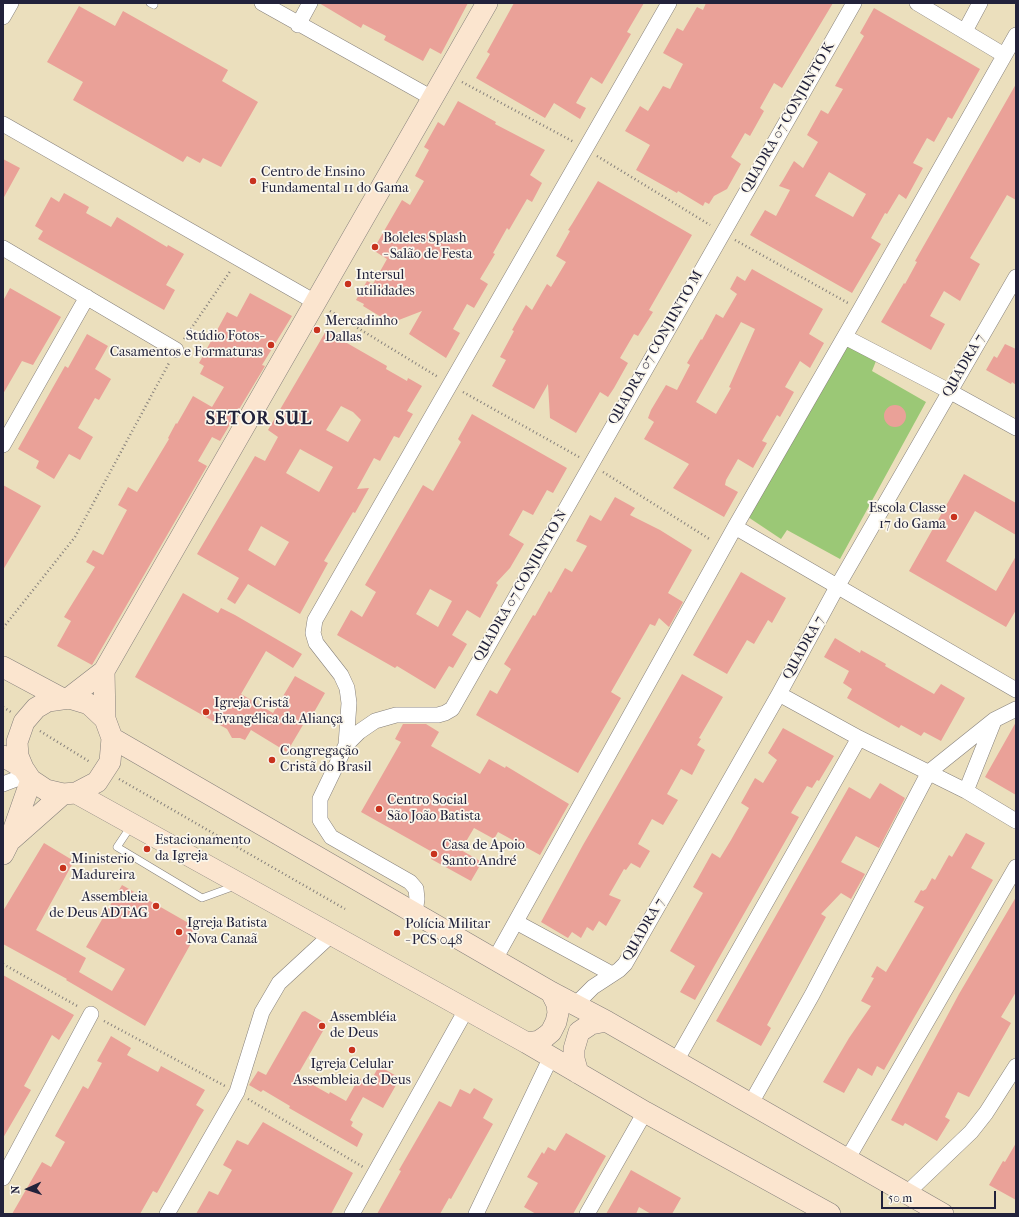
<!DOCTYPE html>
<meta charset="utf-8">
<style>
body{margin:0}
#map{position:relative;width:1019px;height:1217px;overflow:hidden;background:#ebdfbd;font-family:"IM FELL French Canon",serif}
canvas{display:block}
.frame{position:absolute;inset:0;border:4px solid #22223b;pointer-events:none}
.north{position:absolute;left:8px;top:1169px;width:40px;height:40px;-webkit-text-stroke:3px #fbf7ec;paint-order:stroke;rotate:267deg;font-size:11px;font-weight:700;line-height:16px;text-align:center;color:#22223b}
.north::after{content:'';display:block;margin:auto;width:14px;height:18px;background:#22223b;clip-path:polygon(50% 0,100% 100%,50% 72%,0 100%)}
.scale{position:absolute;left:881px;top:1191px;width:115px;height:18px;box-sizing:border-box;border:2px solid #22223b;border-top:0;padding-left:5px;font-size:12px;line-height:14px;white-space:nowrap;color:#22223b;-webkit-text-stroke:3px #fbf7ec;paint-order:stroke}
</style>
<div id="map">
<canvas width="1019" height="1217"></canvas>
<div class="frame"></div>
<div class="north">N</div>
<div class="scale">50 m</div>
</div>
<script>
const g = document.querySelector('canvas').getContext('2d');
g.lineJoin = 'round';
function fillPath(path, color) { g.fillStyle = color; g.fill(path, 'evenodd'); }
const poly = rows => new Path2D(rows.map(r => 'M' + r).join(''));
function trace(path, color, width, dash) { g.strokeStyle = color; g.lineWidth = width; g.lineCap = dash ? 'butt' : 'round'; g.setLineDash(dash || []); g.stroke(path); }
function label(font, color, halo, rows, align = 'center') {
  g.font = font + ' "IM FELL French Canon",serif'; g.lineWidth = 3.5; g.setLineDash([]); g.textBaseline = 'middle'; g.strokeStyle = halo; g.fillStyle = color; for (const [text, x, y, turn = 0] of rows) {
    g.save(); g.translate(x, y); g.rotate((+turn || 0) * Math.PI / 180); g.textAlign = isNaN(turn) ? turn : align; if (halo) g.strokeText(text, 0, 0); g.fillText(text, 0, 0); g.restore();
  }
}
fillPath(poly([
 [847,343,878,356,872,371,926,402,840,559,787,530,781,539,748,517]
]), '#9bc876');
fillPath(poly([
 [319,3,468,3,441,54,430,48,423,61,384,40,386,36,363,24,361,28],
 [514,3,644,3,627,32,631,34,602,84,591,77,576,103,586,108,580,119,554,103,545,118,476,78,490,54,487,52],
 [706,3,833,3,782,88,774,83,760,108,764,111,750,136,745,133,731,157,741,164,727,189,714,196,709,204,705,202,703,206,678,191,677,193,636,170,650,145,625,131,640,106,648,111,663,86,670,89,683,64,663,53,677,28,683,31,697,7,703,10],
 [79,6,115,26,123,11,228,70,222,81,258,102,221,167,203,158,200,163,187,156,183,162,73,100,83,82,47,62],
 [874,8,980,69,952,119,948,117,934,142,927,138,913,163,923,168,906,199,899,194,887,214,885,213,871,238,881,244,852,293,750,235,765,210,776,216,790,190,779,186,783,180,794,161,803,168,818,142,807,135,821,110,828,114,843,89,835,86,864,36,860,33],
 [829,172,866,194,853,217,815,196],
 [1016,84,1016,200,1007,195,970,258,980,264,960,301,944,291,930,316,945,324,931,350,881,322,904,283,905,284,917,262,915,261],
 [458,101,496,122,495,124,545,150,530,175,542,183,532,202,527,199,509,230,507,228,493,253,495,254,480,279,488,284,474,308,467,304,453,329,460,333,446,358,409,334,422,311,391,323,363,306,364,304,356,300,367,281,373,284,387,259,373,250,402,200,410,205,424,181,415,176,429,150,424,147,438,122,444,126],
 [3,159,20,168,3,199],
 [598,181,692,235,649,310,653,312,638,336,634,334,620,358,628,363,614,388,608,397,600,392,576,433,550,418,548,384,534,409,492,386,506,360,500,357,514,331,512,330,526,305,532,310,547,284,551,287,566,262,556,256,570,231,568,230,572,224],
 [64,193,89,207,86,213,111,227,117,217,167,247,168,245,184,254,166,285,175,290,164,310,38,239,43,231,35,226,51,197,59,202],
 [752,269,823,309,809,334,824,343,810,368,800,361,785,387,794,392,780,417,777,415,762,441,767,443,753,468,738,459,726,480,725,485,738,492,724,517,673,488,689,464,644,439,654,422,648,418,651,410,666,385,677,390,690,365,687,363,701,339,702,340,716,314,723,318,737,294,730,289,737,276,745,281],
 [741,322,755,329,729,387,731,388,716,414,696,402],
 [10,288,61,317,33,365,22,361,3,394,3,301],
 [250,293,292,316,262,365,265,366,220,441,212,437,198,461,207,466,92,665,57,646,71,621,64,617,95,567,86,562,93,550,103,555,127,510,118,505,128,487,137,492,169,439,168,438,176,423,177,424,193,396,212,407,224,387,200,374,204,366,199,363,227,312,237,317],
 [326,331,387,366,386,369,407,381,408,378,422,386,407,411,413,414,399,438,394,436,380,461,374,458,357,489,369,488,355,513,353,512,324,561,328,563,300,614,248,584,235,604,227,599,239,578,197,554,255,456,265,461,278,437,268,430],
 [341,406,353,412,361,420,348,442,326,430],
 [300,449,333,467,319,492,286,473],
 [261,526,289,542,275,566,248,550],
 [87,334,108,346,95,369,111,379,99,400,95,398,78,428,93,437,80,460,69,454,54,479,36,468,39,461,18,449,65,366,68,368],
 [1005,344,1016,349,1016,385,1012,382,1011,384,986,370,994,356,997,358],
 '884 416a11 11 0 1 1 22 0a11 11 0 1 1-22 0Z',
 [472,414,567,468,553,493,547,490,533,515,523,510,509,535,524,544,510,568,496,583,498,585,480,618,467,610,452,635,467,644,453,668,449,666,435,689,397,666,395,668,337,635,351,610,362,617,376,592,365,585,423,485,433,491,461,442,458,439],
 [430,589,452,601,438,627,416,614],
 [964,474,1016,503,1016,535,975,511,946,561,996,591,1016,556,1016,610,1006,627,909,571],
 [3,485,41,506,3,570],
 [615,497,635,508,630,515,660,530,692,550,668,593,683,602,669,627,659,618,655,626,650,624,611,692,621,698,578,773,476,715,490,690,497,694,511,669,504,664,533,615,535,616,549,591,551,593,565,568,572,572,587,546,576,541,590,515,601,521],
 [741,572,786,598,772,623,768,620,754,644,747,640,727,674,693,655],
 [183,593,218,613,221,608,235,615,302,654,293,668,266,651,241,694,273,713,295,676,325,693,313,714,310,713,287,752,251,730,245,740,240,738,232,738,227,729,135,677],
 [835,638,860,653,861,650,886,664,885,666,934,694,941,684,965,698,941,741,924,732,921,736,901,725,899,728,847,698,852,689,843,683,849,671,824,657],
 [682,674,723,697,699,738,701,739,697,745,705,750,692,775,681,769,667,794,678,800,663,825,652,819,638,844,650,851,640,868,631,863,626,870,624,869,609,895,621,900,606,926,599,921,593,931,587,927,581,938,572,932,568,938,541,922,583,845],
 [1016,722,1016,795,985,777],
 [403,724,426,724,439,732,431,746,480,774,489,759,505,768,506,766,569,804,540,855,498,832,494,839,474,828,461,850,482,862,471,881,431,859,434,853,361,812,401,742,395,739],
 [783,728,834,756,819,781,817,780,812,788,807,786,791,813,799,817,695,1000,680,992,695,966,670,951,703,893,693,887,697,880,712,853,720,858,731,840,749,808,741,803,755,778,763,783,777,760,768,753],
 [880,783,905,798,879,848,856,836,841,862,865,874,851,899,841,893,821,914,826,917,767,1025,771,1028,761,1046,716,1021,849,787,870,799],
 [966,833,985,843,971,868,993,880,884,1070,877,1066,872,1076,858,1068,844,1093,823,1082,849,1038,871,1006,861,1001,874,978,871,977,877,966,886,972,924,907,914,902,921,890,923,891,926,889,932,878,935,880,949,855,952,857],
 [44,843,74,861,36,930,86,958,79,972,112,991,125,969,86,947,122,885,199,929,145,1026,66,980,67,979,3,944,3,911],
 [1016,897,1016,992,1001,1017,1011,1023,969,1097,958,1092,945,1117,950,1120,937,1141,905,1123,903,1126,891,1120,959,994],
 [3,975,74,1015,59,1040,52,1035,24,1086,31,1090,3,1138],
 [305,1011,327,1024,297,1076,329,1094,330,1092,346,1101,359,1078,369,1084,379,1066,400,1078,383,1108,363,1097,350,1120,353,1122,351,1126,363,1134,357,1147,289,1108,290,1106,263,1090,261,1092,249,1085,258,1071,266,1075,302,1012],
 [111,1036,131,1048,127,1055,158,1072,161,1066,205,1090,196,1105,204,1110,199,1118,157,1193,153,1191,140,1214,12,1214,42,1162,51,1167,65,1142,55,1136,83,1086,88,1089,102,1063,97,1061],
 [474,1088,493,1099,483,1118,493,1124,451,1199,449,1198,440,1214,377,1214,401,1171,399,1170,439,1101,451,1107,460,1089,470,1094],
 [263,1122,353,1173,331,1214,196,1214,209,1191,218,1195,232,1170,223,1165,237,1140,248,1145],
 [566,1133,606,1156,573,1214,536,1214,524,1207,538,1183,527,1177,542,1152,544,1154,548,1147,555,1151],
 [1016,1143,1016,1200,989,1185,1003,1161,1005,1162],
 [631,1170,681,1198,672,1214,651,1214,639,1207,636,1214,606,1214]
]), '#eaa198');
const lane = poly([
 [150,3,154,5],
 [131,826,117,847,202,898,235,886]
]);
const street = poly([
 [262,3,432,98],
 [917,3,1004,55],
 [3,17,11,3],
 [298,25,310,3],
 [965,31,980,3],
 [3,124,315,302],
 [3,248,176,350],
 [845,337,949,391,1016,428],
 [3,445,87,297],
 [735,527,1016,690],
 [779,694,859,738,966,791,1016,821],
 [346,745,349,703,347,688,341,675,316,643,313,633,315,620,669,3],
 [3,784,27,775],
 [966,791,994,721],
 [415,913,417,899,416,889,410,882,331,837,320,820,320,799,346,745,359,732,375,721,396,715,438,715,445,713,452,709,854,3],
 [516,922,612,974],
 [495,959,735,527,860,310,1016,35],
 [576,1004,593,987,619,970,625,964,779,694,837,587,1016,277],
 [676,1061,859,738],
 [751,1103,812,995,929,772,994,720,1016,709],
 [848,1158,1016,867],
 [3,1178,91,1014],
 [907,1193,971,1132,986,1113,1016,1066],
 [167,1214,237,1092,262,1012,279,983,331,935],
 [352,1214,466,1010],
 [476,1214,551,1057],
 [587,1214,645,1112]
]);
const secondary = poly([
 [3,667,61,698],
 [104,671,105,719],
 [69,698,104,671,487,3],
 [112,738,551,992,606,1021,943,1214],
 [3,756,23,768,31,780,46,790,63,794,76,793,97,782,110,762,112,738,105,719,89,704,69,698,48,701,36,708,24,722,17,742,18,756,23,768],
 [76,793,527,1043,645,1112,830,1214],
 [11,840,63,794],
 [3,854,10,840,31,780],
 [527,1043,539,1041,545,1037,551,1032,556,1022,558,1013,557,1004,551,992],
 [578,1073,574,1059,574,1049,579,1032,591,1024,606,1021]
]);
trace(lane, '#86807c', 8);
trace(street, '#86807c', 16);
trace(secondary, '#86807c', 22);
trace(poly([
 [462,82,574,142],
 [597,156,710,225],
 [735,240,848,303],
 [330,311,438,377],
 [184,339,231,270],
 [463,392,579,457],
 [603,472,711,540],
 [3,628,75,537,169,363],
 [3,707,11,712],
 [40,731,90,762],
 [119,779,345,909],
 [3,964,79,1007],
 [104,1021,225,1086],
 [248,1099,363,1167]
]), '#86807c', 2.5, [1, 3]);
trace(lane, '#fff', 7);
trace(street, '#fff', 15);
trace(secondary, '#fbe5cf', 21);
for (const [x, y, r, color] of [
 [253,181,4,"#c8321e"],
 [375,247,4,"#c8321e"],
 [348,284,4,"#c8321e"],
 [317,330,4,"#c8321e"],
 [271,345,4,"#c8321e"],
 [954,517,4,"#c8321e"],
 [206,712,4,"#c8321e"],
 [272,760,4,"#c8321e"],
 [379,809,4,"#c8321e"],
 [147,849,4,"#c8321e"],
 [434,854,4,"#c8321e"],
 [63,868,4,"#c8321e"],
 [156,906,4,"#c8321e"],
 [179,932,4,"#c8321e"],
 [397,933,4,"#c8321e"],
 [322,1026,4,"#c8321e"],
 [352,1050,4,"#c8321e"]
]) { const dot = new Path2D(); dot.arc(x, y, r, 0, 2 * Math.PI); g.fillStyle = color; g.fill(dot); trace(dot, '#fbf7ec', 1.5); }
label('14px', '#22223b', '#fbf7ec', [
 ["QUADRA 07 CONJUNTO K",788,118,-60],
 ["QUADRA 07 CONJUNTO M",656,348,-60],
 ["QUADRA 7",964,366,-60],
 ["QUADRA 07 CONJUNTO N",521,586,-60],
 ["QUADRA 7",804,648,-61],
 ["QUADRA 7",644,930,-60]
]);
label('14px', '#22223b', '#fbf7ec', [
 ["Centro de Ensino",261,173],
 ["Fundamental 11 do Gama",261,189],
 ["Boleles Splash",383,239],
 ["- Salão de Festa",383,255],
 ["Intersul",356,276],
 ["utilidades",356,292],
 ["Mercadinho",325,322],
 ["Dallas",325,338],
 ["Stúdio Fotos-",263,337,"right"],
 ["Casamentos e Formaturas",263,353,"right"],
 ["Escola Classe",946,509,"right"],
 ["17 do Gama",946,525,"right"],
 ["Igreja Cristã",214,704],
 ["Evangélica da Aliança",214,720],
 ["Congregação",280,752],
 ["Cristã do Brasil",280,768],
 ["Centro Social",387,801],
 ["São João Batista",387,817],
 ["Estacionamento",155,841],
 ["da Igreja",155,857],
 ["Casa de Apoio",442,846],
 ["Santo André",442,862],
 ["Ministerio",71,860],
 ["Madureira",71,876],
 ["Assembleia",148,898,"right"],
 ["de Deus ADTAG",148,914,"right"],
 ["Igreja Batista",187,924],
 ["Nova Canaã",187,940],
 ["Polícia Militar",405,925],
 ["- PCS 048",405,941],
 ["Assembléia",330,1018],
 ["de Deus",330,1034],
 ["Igreja Celular",352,1065,"center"],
 ["Assembleia de Deus",352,1081,"center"]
], 'left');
g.letterSpacing = '1px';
label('bold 18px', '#22223b', '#fbf7ec', [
 ["SETOR SUL",259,420]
]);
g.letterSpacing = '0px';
</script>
